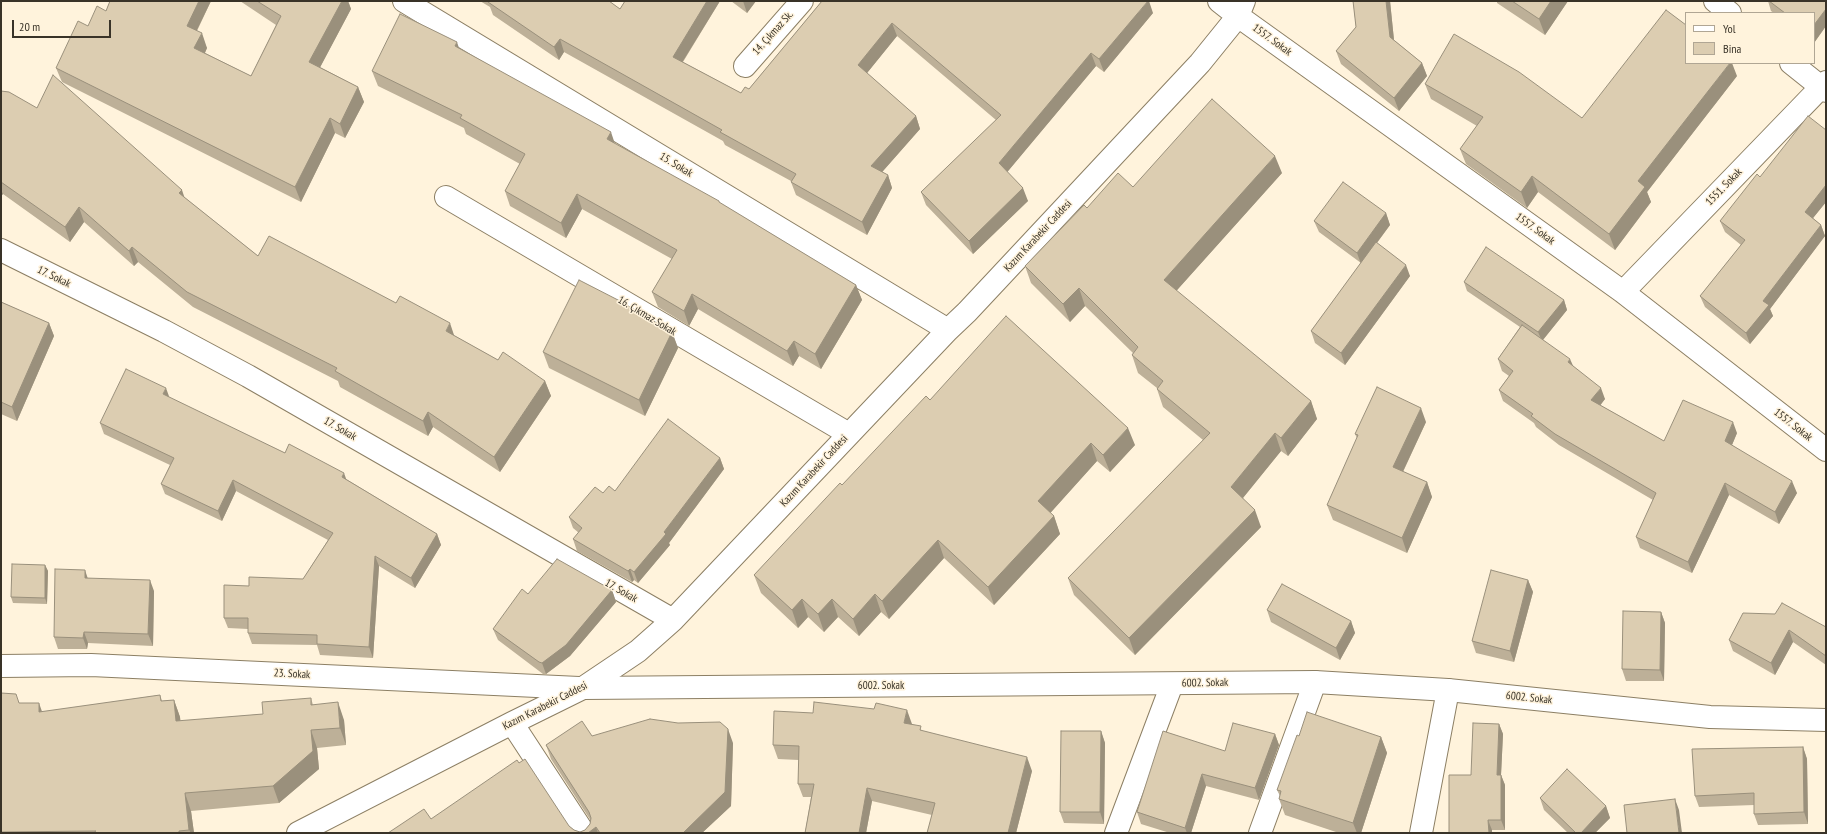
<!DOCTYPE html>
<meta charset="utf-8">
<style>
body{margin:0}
#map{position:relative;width:1827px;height:834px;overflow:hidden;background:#fff3dc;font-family:"PT Sans Narrow",sans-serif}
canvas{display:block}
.frame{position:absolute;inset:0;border:2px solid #393328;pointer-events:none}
.legend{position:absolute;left:1685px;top:12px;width:130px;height:52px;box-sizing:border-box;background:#fff3dc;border:1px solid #b0a694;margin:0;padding:5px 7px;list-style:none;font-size:12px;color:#393328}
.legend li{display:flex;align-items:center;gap:8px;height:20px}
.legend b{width:20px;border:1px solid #b0a694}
.scale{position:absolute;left:12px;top:20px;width:99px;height:18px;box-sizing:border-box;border:2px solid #393328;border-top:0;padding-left:5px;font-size:12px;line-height:14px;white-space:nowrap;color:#393328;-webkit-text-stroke:3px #fff3dc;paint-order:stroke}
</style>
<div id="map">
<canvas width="1827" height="834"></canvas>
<div class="frame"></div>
<ul class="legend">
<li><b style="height:5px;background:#fff"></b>Yol</li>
<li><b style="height:11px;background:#dccdb1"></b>Bina</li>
</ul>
<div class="scale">20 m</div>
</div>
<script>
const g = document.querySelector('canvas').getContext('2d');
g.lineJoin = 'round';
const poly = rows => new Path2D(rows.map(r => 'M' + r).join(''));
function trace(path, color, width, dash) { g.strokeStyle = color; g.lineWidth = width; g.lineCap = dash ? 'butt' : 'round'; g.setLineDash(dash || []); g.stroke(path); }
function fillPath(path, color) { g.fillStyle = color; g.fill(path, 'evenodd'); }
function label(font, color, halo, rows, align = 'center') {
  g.font = font + ' "PT Sans Narrow",sans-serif'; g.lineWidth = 3; g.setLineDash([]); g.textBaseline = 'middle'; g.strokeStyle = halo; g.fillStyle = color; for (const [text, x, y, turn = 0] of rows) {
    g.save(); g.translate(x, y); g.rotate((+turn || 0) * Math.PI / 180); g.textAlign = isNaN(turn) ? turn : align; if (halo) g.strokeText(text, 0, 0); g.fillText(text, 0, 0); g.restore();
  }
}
const minor = poly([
 [404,1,948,330],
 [1219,1,1238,16,1623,292,1826,450],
 [1715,1,1730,13],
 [1791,63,1826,91],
 [745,66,802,1],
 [446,197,849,434],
 [1,250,164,331,248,376,673,620],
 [1623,292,1826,82],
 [1,666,91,665,579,688],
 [512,723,584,833],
 [298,833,512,723,583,688,638,651,673,620,948,330,967,312,1200,63,1238,16,1244,1],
 [1116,833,1172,684],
 [1260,833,1315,682],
 [1421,833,1448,690]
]);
const tertiary = poly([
 [583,688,1315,682,1448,690,1710,717,1826,720]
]);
trace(minor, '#8c7f64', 24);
trace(tertiary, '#8c7f64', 24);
trace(minor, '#fff', 22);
trace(tertiary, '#fff', 22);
fillPath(poly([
 [110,1,211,1,197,31,207,48,205,53,251,76,276,25,240,1,348,1,351,9,320,67,358,87,364,102,345,138,335,133,301,202,62,82,56,68,88,26,106,11],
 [480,1,609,1,620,9,625,1,720,1,683,62,741,93,749,89,822,1,1153,13,1104,72,1096,66,1007,172,1028,201,973,254,926,205,921,192,996,120,897,36,867,73,916,116,920,129,882,172,888,175,892,188,867,235,796,195,791,182,791,181,725,145,723,141,564,52,559,60,493,15,490,7],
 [731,1,756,1,747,13],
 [1353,1,1390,1,1394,40,1422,63,1427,76,1399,111,1341,64,1336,51,1356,27],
 [1497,1,1568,1,1545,35,1497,3],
 [1768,1,1826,1,1826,26,1814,43,1814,13,1774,13,1771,11],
 [459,48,615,144,720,203,856,285,862,300,821,369,799,356,793,366,698,309,689,326,658,307,652,292,672,259,582,209,566,238,510,206,505,191,520,164,466,134,464,128,378,86,372,71],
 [1737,76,1647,192,1651,202,1615,250,1538,192,1527,208,1466,164,1460,149,1477,126,1431,99,1425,84,1582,118],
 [1,91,184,197,258,256,455,336,498,360,545,381,551,396,500,472,433,427,428,436,340,387,338,381,193,307,138,262,134,266,84,222,70,242,3,194,1,196],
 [1826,130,1826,202,1813,218,1821,225,1825,236,1770,309,1773,316,1750,344,1705,307,1700,296,1741,245,1725,232,1720,221,1760,177],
 [1282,173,1176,291,1311,401,1317,419,1288,456,1281,451,1243,498,1261,527,1135,655,1074,595,1068,578,1203,440,1163,407,1157,389,1157,388,1138,373,1132,355,1133,353,1085,306,1070,322,1031,283,1025,266,1087,208,1133,187],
 [1386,213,1390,225,1377,243,1410,276,1345,365,1315,343,1311,331,1361,263,1319,232,1314,221],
 [1464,282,1564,300,1567,310,1543,340,1573,366,1605,399,1600,405,1664,441,1737,433,1732,445,1797,493,1779,524,1729,495,1692,573,1640,548,1636,537,1653,500,1559,445,1536,427,1534,423,1503,401,1499,390,1509,376,1502,371,1498,359,1520,327,1467,291],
 [1,302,49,323,54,336,17,421,1,414],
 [672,332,678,348,645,416,549,368,543,352],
 [170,398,285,453,346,479,437,534,441,545,415,588,379,566,373,658,320,655,317,645,252,644,248,633,248,629,228,628,224,618,249,586,303,579,328,540,236,491,222,521,165,494,161,484,170,465,104,434,100,423],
 [930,400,1135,445,1110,472,1097,461,1050,513,1054,516,1060,534,994,605,944,558,889,619,881,612,859,636,838,617,824,632,808,617,798,628,761,593,754,575,842,485],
 [1426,422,1403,472,1427,482,1432,497,1407,553,1333,520,1327,505,1357,438,1355,434],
 [720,458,724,469,669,543,670,545,638,583,634,580,632,582,577,551,573,539,579,533,573,528,569,517,603,493,615,491],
 [45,565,48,571,47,604,13,603,11,597],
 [88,578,154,591,153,646,88,643,87,649,58,649,54,637],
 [1528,580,1533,592,1514,662,1476,653,1472,641],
 [612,590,616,602,570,656,546,674,543,674,498,640,493,629],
 [1267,610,1351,621,1355,633,1340,660,1271,622],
 [1661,612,1665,623,1664,681,1626,681,1622,669],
 [1743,613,1826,627,1826,665,1793,642,1775,675,1733,651,1729,640],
 [1,693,19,703,42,712,160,695,162,701,174,700,180,717,180,721,263,714,311,698,313,705,344,720,346,745,317,748,319,769,279,803,191,811,194,833,1,833],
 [912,724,923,731,1032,771,1016,833,927,833,932,815,872,801,866,833,805,833,811,797,803,797,798,784,799,760,778,759,773,745],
 [1499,724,1503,734,1501,775,1505,785,1505,830,1492,830,1492,833,1449,833,1471,775],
 [1101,731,1105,743,1104,824,1064,823,1060,812],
 [1275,734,1279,745,1259,800,1206,786,1191,833,1170,833,1141,824,1137,812,1225,751],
 [592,736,733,743,731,806,702,833,388,833,431,819,569,826,574,830,580,832,585,830,590,824,591,821,551,759,546,745],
 [1299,736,1381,737,1387,753,1361,833,1339,833,1285,815,1279,799,1280,796,1277,790],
 [1803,747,1807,759,1808,824,1758,825,1754,814,1754,805,1699,807,1695,796],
 [1540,798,1606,806,1610,818,1595,833,1568,833,1544,810]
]), '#bdb098');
fillPath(poly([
 [199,1,211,1,192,40,187,26],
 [342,1,348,1,351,9,315,77,309,62],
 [707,1,720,1,678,69,673,57],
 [743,1,756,1,747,13],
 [1148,1,1149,1,1153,13,1104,72,1099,59],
 [1386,1,1390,1,1395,50,1390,37],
 [1551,1,1568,1,1545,35,1539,19],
 [1826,9,1826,26,1814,43,1814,25],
 [892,23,897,36,863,78,858,65],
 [202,33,207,48,200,63,194,48],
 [560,39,564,52,559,60,554,47],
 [457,42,462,57,455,46],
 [1091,53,1096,66,1004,176,999,163],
 [1422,63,1427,76,1399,111,1394,98],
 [1730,63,1732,63,1737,76,1647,192,1651,202,1615,250,1609,234,1638,181],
 [358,87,364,102,345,138,340,124],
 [916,116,920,129,876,179,871,166],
 [330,118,335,133,301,202,295,187],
 [611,132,616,147,607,139],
 [1275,156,1282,173,1170,298,1164,280],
 [888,175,892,188,867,235,862,222],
 [1532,176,1538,192,1527,208,1521,192],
 [1826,185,1826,202,1809,223,1805,212],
 [1023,188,1028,201,973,254,969,241],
 [1,190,3,194,1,196],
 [182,190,187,205,179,193],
 [577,194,582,209,566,238,561,223],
 [79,207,84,222,70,242,65,227],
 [1386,213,1390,225,1361,264,1357,253],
 [1821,225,1825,236,1770,309,1773,316,1750,344,1746,333,1763,301],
 [132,247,138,262,134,266,129,251],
 [1406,265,1410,276,1345,365,1341,353],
 [856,285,862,300,821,369,815,354],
 [1079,288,1085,306,1070,322,1063,304],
 [692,294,698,309,689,326,684,311],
 [1564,300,1567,310,1542,341,1538,332],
 [49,323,54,336,17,421,12,407],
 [450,323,455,338,446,331],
 [672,332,678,348,645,416,639,400],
 [794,341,799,356,793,366,787,351],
 [1570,359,1575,370,1568,362],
 [545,381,551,396,500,472,494,457],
 [166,388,170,399,163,394],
 [1601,388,1605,399,1596,411,1591,400],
 [1311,401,1317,419,1288,456,1281,438],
 [1421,408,1426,422,1398,482,1393,467],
 [428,412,433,427,428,436,423,421],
 [1733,422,1737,433,1729,452,1725,441],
 [1128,428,1135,445,1110,472,1103,455],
 [1275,433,1281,451,1238,504,1231,487],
 [1091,443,1097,461,1045,519,1038,501],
 [720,458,724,469,669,543,670,545,638,583,634,572],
 [344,473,348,484,342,477],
 [233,480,236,491,222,521,218,511],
 [1792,481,1797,493,1779,524,1775,512],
 [1427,482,1432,497,1407,553,1402,538],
 [1725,483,1729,495,1692,573,1688,562],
 [1255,510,1261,527,1135,655,1129,638],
 [1054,516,1060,534,994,605,988,587],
 [437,534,441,545,415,588,411,578],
 [938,540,944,558,889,619,882,601],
 [375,556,379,566,373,658,369,647],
 [45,565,48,571,47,604,45,598],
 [630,569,634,580,632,582,628,571],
 [85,570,89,582,85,578],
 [150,580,154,591,153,646,148,634],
 [1528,580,1533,592,1514,662,1510,651],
 [612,590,616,602,570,656,546,674,542,663],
 [875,594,881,612,859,636,853,619],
 [802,599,808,617,798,628,792,610],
 [832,599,838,617,824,632,818,614],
 [1661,612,1665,623,1664,681,1660,670],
 [1351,621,1355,633,1340,660,1336,648],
 [1789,630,1793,642,1775,675,1771,663],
 [84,632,88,643,87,649,83,638],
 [174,700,180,717,183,739,176,721],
 [338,702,344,720,346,745,340,728],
 [39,703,45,720,39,712],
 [907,710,912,724,909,737,904,723],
 [1499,724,1503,734,1501,775,1505,785,1505,830,1501,820,1497,775],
 [728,729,733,743,731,806,702,833,683,833],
 [311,730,317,748,319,769,279,803,273,786],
 [1101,731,1105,743,1104,824,1100,812],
 [1275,734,1279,745,1259,800,1255,788],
 [1381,737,1387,753,1361,833,1357,833,1353,823],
 [1803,747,1807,759,1808,824,1804,812],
 [1027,757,1032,771,1016,833,1008,833],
 [1202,774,1206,786,1191,833,1187,833,1185,828],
 [867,788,872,801,866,833,859,833],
 [185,793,191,811,194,833,191,833,189,830],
 [1675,799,1679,810,1682,833,1679,833],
 [1606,806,1610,818,1595,833,1581,833],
 [1488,820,1492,830,1492,833,1489,833],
 [596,827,598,833,588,833]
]), '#9a907c');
const building = poly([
 [110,1,199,1,187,26,202,33,194,48,251,76,281,16,257,1,342,1,309,62,358,87,340,124,330,118,295,187,56,68,78,21,88,26,97,6,106,11,110,1],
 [489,1,609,1,620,9,625,1,707,1,673,57,741,93,745,87,749,89,822,1,1148,1,1099,59,1091,53,999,163,1023,188,969,241,921,192,1001,115,892,23,858,65,916,116,871,166,888,175,862,222,791,182,796,174,720,132,722,130,560,39,554,47,488,2,489,1],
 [1353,1,1386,1,1390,37,1422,63,1394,98,1336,51,1356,27,1353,1],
 [1512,1,1551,1,1539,19,1512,1],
 [1769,1,1826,1,1826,9,1814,25,1814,13,1785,13,1769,1],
 [1666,10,1686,25,1686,63,1730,63,1638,181,1645,187,1609,234,1532,176,1521,192,1460,149,1483,117,1425,84,1454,34,1519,72,1582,118,1666,10],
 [400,14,457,42,455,46,611,132,607,139,719,201,719,202,856,285,815,354,794,341,787,351,692,294,684,311,652,292,677,250,577,194,561,223,505,191,525,154,460,118,462,115,372,71,400,14],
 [53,75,182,190,179,193,258,256,269,236,396,303,400,296,450,323,446,331,498,360,503,352,545,381,494,457,428,412,423,421,335,371,337,368,187,292,132,247,129,251,79,207,65,227,1,182,1,91,9,92,37,108,53,75],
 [1212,99,1275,156,1164,280,1311,401,1281,438,1275,433,1231,487,1255,510,1129,638,1068,578,1210,433,1157,389,1163,381,1132,355,1138,347,1079,288,1063,304,1025,266,1084,205,1087,208,1118,173,1133,187,1212,99],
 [1808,116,1826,130,1826,185,1805,212,1821,225,1763,301,1769,305,1746,333,1700,296,1745,240,1720,221,1757,174,1760,177,1808,116],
 [1343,182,1386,213,1357,253,1314,221,1343,182],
 [1376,242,1406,265,1341,353,1311,331,1376,242],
 [1486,247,1564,300,1538,332,1464,282,1486,247],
 [579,280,618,300,672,332,639,400,543,352,579,280],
 [1,302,49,323,12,407,1,402,1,302],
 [1006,316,1128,428,1103,455,1091,443,1038,501,1054,516,988,587,938,540,882,601,875,594,853,619,832,599,818,614,802,599,792,610,754,575,840,483,842,485,926,396,930,400,1006,316],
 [1522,325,1570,359,1568,362,1601,388,1591,400,1664,441,1683,400,1733,422,1725,441,1792,481,1775,512,1725,483,1688,562,1636,537,1656,493,1555,434,1531,416,1533,414,1499,390,1513,371,1498,359,1522,325],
 [126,369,166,388,163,394,285,453,289,444,344,473,342,477,437,534,411,578,375,556,369,647,317,644,317,635,248,633,248,618,224,618,224,585,249,586,249,577,303,579,333,533,233,480,218,511,161,484,174,458,100,423,126,369],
 [1377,387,1421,408,1393,467,1427,482,1402,538,1327,505,1358,435,1355,434,1377,387],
 [668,419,720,458,664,532,666,534,634,572,630,569,628,571,573,539,582,528,569,517,595,487,603,493,609,486,615,491,668,419],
 [557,559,612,590,566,645,542,663,539,662,493,629,522,589,528,594,557,559],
 [12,564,45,565,45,598,11,597,12,564],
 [55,569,85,570,85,578,150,580,148,634,84,632,83,638,54,637,55,569],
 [1491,570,1528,580,1510,651,1472,641,1491,570],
 [1282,584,1351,621,1336,648,1267,610,1282,584],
 [1782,603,1826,627,1826,656,1789,630,1771,663,1729,640,1743,613,1775,614,1782,603],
 [1623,611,1661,612,1660,670,1622,669,1623,611],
 [1,693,16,694,19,703,39,703,39,712,160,695,161,701,174,700,176,721,263,714,262,702,311,698,311,705,338,702,340,728,311,730,313,751,273,786,185,793,189,830,179,831,179,833,93,833,96,831,1,832,1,693],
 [814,702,874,709,876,703,907,710,904,723,921,726,920,730,1027,757,1008,833,927,833,935,803,867,788,859,833,805,833,814,784,798,784,799,746,773,745,774,711,813,713,814,702],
 [1307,712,1381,737,1353,823,1279,799,1281,791,1277,790,1297,735,1299,736,1307,712],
 [650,719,678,723,720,722,728,729,725,792,683,833,600,833,596,827,588,833,388,833,424,809,431,819,517,760,519,763,525,759,569,826,574,830,580,832,585,830,590,824,591,818,589,812,546,745,582,721,592,736,650,719],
 [1233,723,1275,734,1255,788,1202,774,1185,828,1137,812,1163,731,1225,751,1233,723],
 [1473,723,1499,724,1497,775,1501,775,1501,820,1488,820,1489,833,1449,833,1449,775,1471,775,1473,723],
 [1061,731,1101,731,1100,812,1060,812,1061,731],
 [1803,747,1804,812,1754,814,1754,793,1695,796,1692,749,1803,747],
 [1567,769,1606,806,1581,833,1576,833,1540,798,1567,769],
 [1675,799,1679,833,1627,833,1624,805,1675,799]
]);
fillPath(building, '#dccdb1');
trace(building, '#9a907c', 1);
label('11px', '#393328', '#fff3dc', [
 ["14. Çıkmaz Sk.",773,33,-48],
 ["1557. Sokak",1272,40,36],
 ["15. Sokak",676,165,31],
 ["1551. Sokak",1724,187,-46],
 ["1557. Sokak",1535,229,36],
 ["Kazım Karabekir Caddesi",1038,236,-47],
 ["17. Sokak",54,277,26],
 ["16. Çıkmaz Sokak",647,316,31],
 ["1557. Sokak",1793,425,38],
 ["17. Sokak",340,429,30],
 ["Kazım Karabekir Caddesi",814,471,-47],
 ["17. Sokak",621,591,30],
 ["23. Sokak",292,674,3],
 ["6002. Sokak",1205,683,-1],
 ["6002. Sokak",881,686],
 ["6002. Sokak",1529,698,6],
 ["Kazım Karabekir Caddesi",545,706,-27]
]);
</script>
